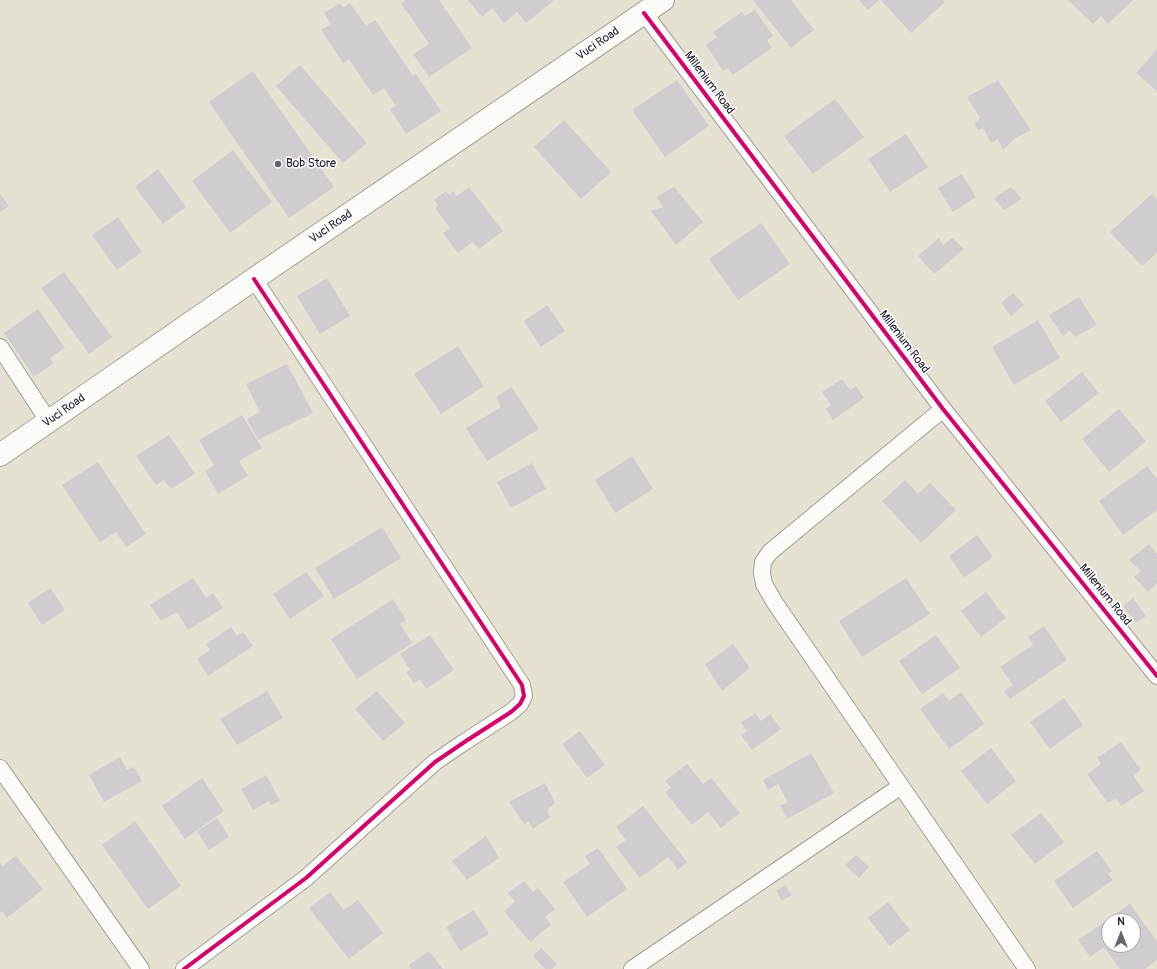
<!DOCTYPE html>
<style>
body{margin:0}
#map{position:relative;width:1157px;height:969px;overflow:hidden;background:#e6e2d3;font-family:Pangolin,sans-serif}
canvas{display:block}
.north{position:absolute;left:1101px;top:913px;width:40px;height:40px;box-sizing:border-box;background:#fff;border:1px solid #a7a7b1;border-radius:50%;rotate:0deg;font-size:11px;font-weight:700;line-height:16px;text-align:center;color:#22223b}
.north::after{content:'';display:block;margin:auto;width:14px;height:18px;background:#676570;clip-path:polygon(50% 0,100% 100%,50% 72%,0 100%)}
</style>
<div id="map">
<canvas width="1157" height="969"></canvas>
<div class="north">N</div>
</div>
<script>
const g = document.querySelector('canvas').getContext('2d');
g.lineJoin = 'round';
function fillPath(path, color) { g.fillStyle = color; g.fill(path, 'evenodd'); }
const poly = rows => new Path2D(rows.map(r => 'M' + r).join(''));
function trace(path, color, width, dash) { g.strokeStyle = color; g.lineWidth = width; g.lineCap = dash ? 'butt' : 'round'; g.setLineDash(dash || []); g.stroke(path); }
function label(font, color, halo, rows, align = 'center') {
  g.font = font + ' Pangolin,sans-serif'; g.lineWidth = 3; g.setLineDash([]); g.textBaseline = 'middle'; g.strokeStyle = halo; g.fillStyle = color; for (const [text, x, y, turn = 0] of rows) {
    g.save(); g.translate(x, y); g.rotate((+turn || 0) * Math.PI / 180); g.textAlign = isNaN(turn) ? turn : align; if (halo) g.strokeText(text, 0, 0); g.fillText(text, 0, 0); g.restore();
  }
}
fillPath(poly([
 [406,0,439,0,472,48,429,77,413,54,429,44,401,3],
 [468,0,554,0,526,23,517,12,504,23,492,8,482,17],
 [753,0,791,0,814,30,791,48],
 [859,0,879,0,868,10],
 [881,0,943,0,945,2,911,33],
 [1068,0,1133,0,1108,24,1101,16,1093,24],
 [340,3,343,7,350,3,366,26,375,20,413,76,416,74,441,111,406,134,390,109,396,106,384,88,373,95,349,59,343,63,321,30,331,24,324,13],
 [755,10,773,36,767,40,772,48,733,75,728,68,723,71,706,45,717,37,713,32,742,12,745,16],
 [1157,49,1157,91,1136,73],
 [300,65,367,143,343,163,276,86],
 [253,71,334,187,289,218,209,102],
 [677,80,709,126,665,157,632,110],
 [998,80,1031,130,1014,139,1003,150,998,139,991,143,983,128,978,130,974,124,980,118,967,97],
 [835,99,864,137,813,174,784,136],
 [564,120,611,172,581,199,534,147],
 [906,134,928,167,890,192,868,159],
 [233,150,272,202,230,233,192,181],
 [158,169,186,207,163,224,135,187],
 [962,174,976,197,953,212,938,188],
 [469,187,503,231,479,249,472,242,458,253,443,233,450,228,435,208,438,205,434,200,446,191,449,195,453,191,457,196],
 [674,187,703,222,676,245,651,211,663,207,656,197],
 [1011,187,1022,199,1004,210,994,198],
 [0,194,9,206,0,212],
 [1152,194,1157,199,1157,253,1142,266,1110,232],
 [118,217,142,252,117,270,92,235],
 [761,223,790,264,738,300,709,259],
 [939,238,943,245,952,238,964,249,934,274,918,256],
 [64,272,112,337,89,354,41,288],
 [327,278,350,316,320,334,297,296],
 [1013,293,1024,305,1011,316,1001,303],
 [1079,297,1097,325,1075,337,1070,330,1063,336,1049,315],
 [547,305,565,331,541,347,524,321],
 [38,309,65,348,50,358,54,363,34,377,4,333],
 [1038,320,1060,358,1014,385,992,347],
 [458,346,484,386,441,414,414,374],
 [287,364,313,413,258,440,247,419,260,412,246,384],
 [1082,372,1099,393,1061,422,1045,401],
 [842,379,850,390,856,386,864,398,833,420,826,409,831,405,822,392],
 [512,387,539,429,487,461,466,428,501,407,496,397],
 [1119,409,1146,441,1109,472,1082,439],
 [242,415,262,448,239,461,248,476,218,494,205,471,214,465,199,440],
 [169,435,195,474,171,489,164,480,156,485,136,456],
 [632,456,653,489,615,513,595,480],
 [98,462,146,534,126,547,116,532,100,542,62,485],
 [532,463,546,489,511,508,497,482],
 [1147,466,1157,479,1157,510,1123,535,1099,501],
 [905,480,918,494,930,483,956,510,921,543,882,501],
 [382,527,401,558,334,599,315,568],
 [977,535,993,557,964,578,949,556],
 [1149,544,1157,554,1157,583,1148,592,1134,577,1141,571,1129,560],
 [306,572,324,596,290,619,273,594],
 [193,578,206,598,213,593,223,608,188,630,177,612,161,621,150,605],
 [906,578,930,614,862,657,839,621],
 [50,588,65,610,42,625,28,603],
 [986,592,1006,618,981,637,961,611],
 [1133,598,1146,616,1136,623,1123,606],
 [393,599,406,620,400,624,412,643,357,679,331,639],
 [1044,626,1067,660,1010,699,1004,691,1013,685,1000,667,1033,645,1028,637],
 [231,627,237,636,243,632,253,646,208,676,197,659,210,650,206,644],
 [430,635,454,670,426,689,420,679,414,683,406,672,410,670,400,654],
 [936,635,960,668,922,694,899,661],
 [733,644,750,668,722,691,705,664],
 [267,691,283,718,237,745,220,719],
 [377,691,405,723,383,741,355,709],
 [961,692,984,724,949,749,920,709,943,693,949,701],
 [1064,698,1083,725,1050,749,1030,722],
 [755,713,761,721,770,714,781,729,752,750,741,735,747,731,741,723],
 [580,731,605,765,587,778,562,744],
 [1121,742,1141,770,1133,775,1144,791,1121,806,1116,798,1108,803,1087,774,1101,764,1097,758],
 [991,748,1016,781,987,804,961,771],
 [811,753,834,793,787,819,780,806,788,802,778,784,768,790,763,780],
 [120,757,127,770,134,767,142,781,104,802,89,775],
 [687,764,703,784,711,778,740,813,721,828,708,812,692,825,665,792,671,788,665,781],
 [266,775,280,801,271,805,269,801,253,810,241,789],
 [202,778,224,811,185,839,162,806],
 [545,783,555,803,547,810,550,817,533,829,528,821,525,825,509,802],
 [643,806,687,862,678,870,668,857,640,878,616,847,626,840,616,827],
 [1041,813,1064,842,1035,864,1011,835],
 [217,818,229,837,209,850,197,831],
 [135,821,181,886,148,909,102,845],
 [486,836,499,858,467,880,452,861],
 [598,848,627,889,587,917,563,882,590,864,585,856],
 [1097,851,1112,871,1108,874,1113,880,1073,908,1054,881],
 [856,855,869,867,859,878,845,865],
 [16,856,43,889,7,918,2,911,0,913,0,863,3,866],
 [524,881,533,892,538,888,555,909,545,917,551,925,530,942,504,911,515,902,508,893],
 [785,885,792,895,782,901,776,891],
 [330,892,344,910,358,900,383,933,349,959,309,908],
 [888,902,910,930,890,946,868,918],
 [1130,904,1157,941,1157,960,1145,969,1120,969,1104,947,1090,957,1078,940],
 [1109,921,1133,921,1133,945,1109,945],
 [474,910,489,934,460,951,446,927],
 [541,948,557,964,552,969,545,969,533,956],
 [429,951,443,969,411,969,409,965]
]), '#d0cccf');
const minor = poly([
 [644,13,943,409,1157,676],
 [0,347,49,422],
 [943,409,770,552,763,562,762,573,764,584,775,603,1027,969],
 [0,768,141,969],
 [184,969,306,878,435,762,466,741,511,712,520,704,524,696,522,685,254,279],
 [632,969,901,786]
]);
const secondary = poly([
 [0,455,254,279,663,0]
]);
trace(minor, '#a29f9a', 18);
trace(secondary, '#a29f9a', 24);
trace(minor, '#fbfbf8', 16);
trace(secondary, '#fbfbf8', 22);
trace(poly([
 [644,13,943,409,1157,676],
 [184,969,306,878,435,762,466,741,511,712,520,704,524,696,522,685,254,279]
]), '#d6006c', 4);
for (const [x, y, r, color] of [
 [278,164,4,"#676570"]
]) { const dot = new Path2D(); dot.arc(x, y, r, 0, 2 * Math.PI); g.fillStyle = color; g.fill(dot); trace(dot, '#fff', 1.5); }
label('12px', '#22223b', '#fff', [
 ["Vuci Road",598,44,-34],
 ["Millenium Road",709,83,53],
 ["Vuci Road",331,227,-34],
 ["Millenium Road",904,342,53],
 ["Vuci Road",64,411,-35],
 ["Millenium Road",1105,595,51]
]);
label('12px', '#22223b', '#fff', [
 ["Bob Store",286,164]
], 'left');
</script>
